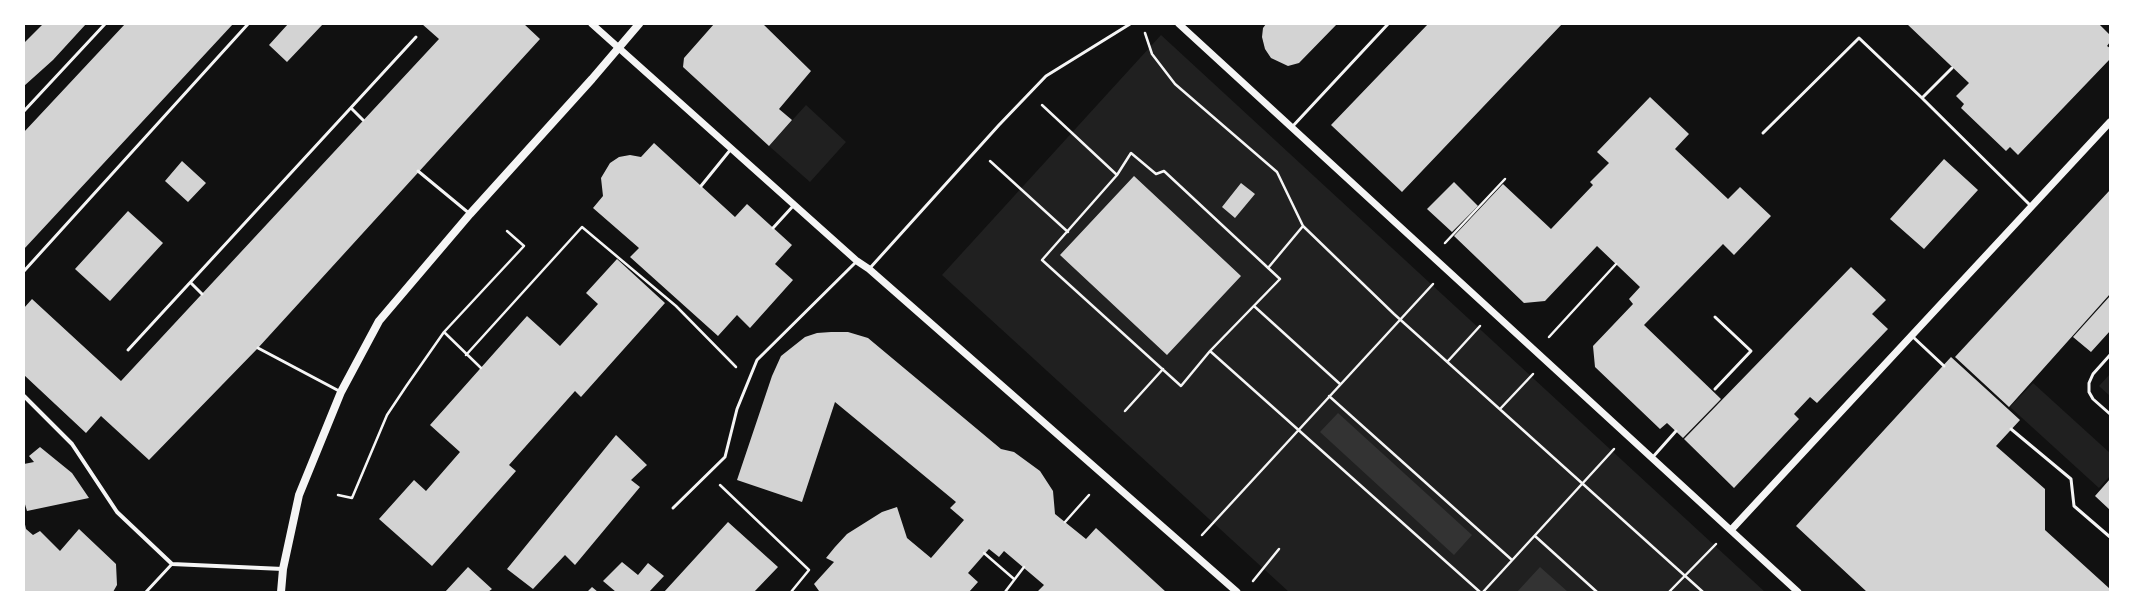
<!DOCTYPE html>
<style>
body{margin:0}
#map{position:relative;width:2134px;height:616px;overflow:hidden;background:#111;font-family:"Source Serif 4",serif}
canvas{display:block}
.frame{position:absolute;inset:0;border:25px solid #fff;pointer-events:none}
</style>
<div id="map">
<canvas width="2134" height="616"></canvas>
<div class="frame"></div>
</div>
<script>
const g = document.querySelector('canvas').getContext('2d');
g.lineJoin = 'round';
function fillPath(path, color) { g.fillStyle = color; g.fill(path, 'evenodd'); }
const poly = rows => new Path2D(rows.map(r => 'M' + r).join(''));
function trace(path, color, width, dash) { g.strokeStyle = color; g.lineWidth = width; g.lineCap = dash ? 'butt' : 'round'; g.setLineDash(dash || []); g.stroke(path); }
fillPath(poly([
 [1161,35,1765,592,1289,592,942,275],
 [806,105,846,142,810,182,769,146],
 [2110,374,2110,396,2099,386],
 [2033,383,2110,453,2110,476,2099,488,2010,407]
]), '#202020');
fillPath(poly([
 [1338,413,1472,535,1454,555,1320,432],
 [1540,567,1568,592,1517,592]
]), '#333');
fillPath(poly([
 [43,24,86,24,53,60,24,86,24,43],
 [125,24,233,24,24,249,24,132],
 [288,24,323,24,287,62,269,45],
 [422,24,524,24,540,39,258,348,149,460,101,416,86,433,24,375,24,308,32,299,121,381,439,39],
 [714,24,763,24,811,71,779,109,792,120,769,146,683,67,684,58],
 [1266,24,1337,24,1299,63,1288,66,1271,58,1265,49,1262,37,1263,28],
 [1428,24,1562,24,1402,192,1331,125],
 [1907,24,2099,24,2110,35,2110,42,2107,46,2110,48,2110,59,2018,155,2010,147,2006,151,1961,108,1964,104,1956,96,1969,83],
 [1650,97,1689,134,1675,149,1728,199,1740,187,1771,216,1734,255,1723,244,1644,325,1721,399,1683,438,1667,423,1660,429,1595,367,1593,346,1633,304,1629,299,1640,287,1597,246,1545,301,1524,303,1454,236,1503,184,1551,229,1593,185,1590,182,1609,163,1597,152],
 [654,143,735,217,747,204,792,245,775,264,793,280,750,328,737,315,718,336,630,257,639,248,593,208,603,196,601,178,610,163,619,157,630,155,641,157],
 [1944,159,1978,190,1924,249,1890,219],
 [182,161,206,183,188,202,165,181],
 [1134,176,1241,276,1167,355,1060,255],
 [1454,182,1478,206,1452,232,1427,209],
 [1241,183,1255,194,1235,218,1222,207],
 [2110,190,2110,294,2009,407,1955,357],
 [128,211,163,243,110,301,75,269],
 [617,259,665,303,581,397,575,391,509,465,516,471,432,566,379,519,414,480,426,491,460,452,430,425,527,316,560,346,598,304,586,293],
 [1851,267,1886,300,1872,314,1888,329,1817,403,1810,397,1794,414,1799,419,1734,488,1684,439],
 [2110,296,2110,331,2091,352,2073,337],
 [831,332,848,332,868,338,1001,449,1014,452,1040,471,1053,491,1055,514,1086,539,1096,528,1166,592,1037,592,1044,585,1004,551,999,557,989,549,968,573,978,582,969,592,818,592,819,591,814,584,834,562,826,558,835,547,847,534,882,512,897,507,907,538,931,558,964,520,950,508,956,502,835,402,802,502,737,480,772,376,781,356,805,337,817,333],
 [1951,357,2020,420,1996,446,2045,489,2045,530,2110,589,2110,592,1867,592,1796,526],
 [616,435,647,465,631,480,640,487,575,565,565,555,533,589,507,569],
 [40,447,72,473,89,498,27,511,24,501,24,464,34,462,29,456],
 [2110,479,2110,510,2095,496],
 [24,520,26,529,33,535,40,531,60,551,79,529,116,564,117,585,113,592,24,592],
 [728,522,778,567,754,592,664,592],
 [622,562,638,575,648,563,664,576,649,592,616,592,603,581],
 [468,567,492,589,488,592,445,592],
 [592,587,598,592,587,592]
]), '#d3d3d3');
trace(poly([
 [1145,33,1152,54,1175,84,1277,172,1303,226,1394,314,1703,592],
 [1042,105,1117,175,1042,260,1181,386,1210,351,1280,279,1164,171,1156,174,1131,153,1117,175],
 [990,161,1068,232],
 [1445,243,1505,179],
 [1268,268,1303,226],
 [1254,306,1340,384],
 [444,332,481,368],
 [1549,337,1616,264],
 [1210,351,1480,592],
 [466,355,582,227,676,306,736,367],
 [1448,361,1480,326],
 [1329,396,1512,560],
 [1500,409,1533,374],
 [1125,411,1163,369],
 [720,485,809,570,791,592],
 [338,495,352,498,387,415,407,385,444,332,524,246,507,231],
 [1065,522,1089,495],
 [1202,535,1433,284],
 [1535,536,1597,592],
 [984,553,1014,579],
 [1253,581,1279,549],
 [1005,592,1024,567],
 [1483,592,1614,449],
 [1669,592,1716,544]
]), '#f5f5f5', 2.5);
trace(poly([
 [1922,98,1952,68],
 [352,109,363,120],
 [24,111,105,24],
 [1292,127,1388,24],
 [1763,133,1859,38,1922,98,2031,206],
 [418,171,470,214],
 [701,186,731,149],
 [773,228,794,205],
 [870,268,999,125,1046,76,1130,24],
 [24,271,248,24],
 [191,283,202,294],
 [1912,336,1944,366],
 [258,348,341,392],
 [128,350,416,37],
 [2110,355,2093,374,2089,383,2089,392,2093,399,2110,414],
 [1715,389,1751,351,1715,317],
 [2011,429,2071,479,2074,506,2110,537],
 [1652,458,1676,431],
 [673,508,725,457,737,409,757,360,857,261],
 [146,592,172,564]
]), '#f5f5f5', 3);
trace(poly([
 [24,396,72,444,117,512,172,564,283,569]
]), '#f5f5f5', 4);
trace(poly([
 [592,24,857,261,869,269,1237,592],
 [1179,24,1798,592],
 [1731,530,2110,122]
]), '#f5f5f5', 7);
trace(poly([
 [281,592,283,569,299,495,341,392,379,321,470,214,592,79,639,24]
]), '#f5f5f5', 8);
</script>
